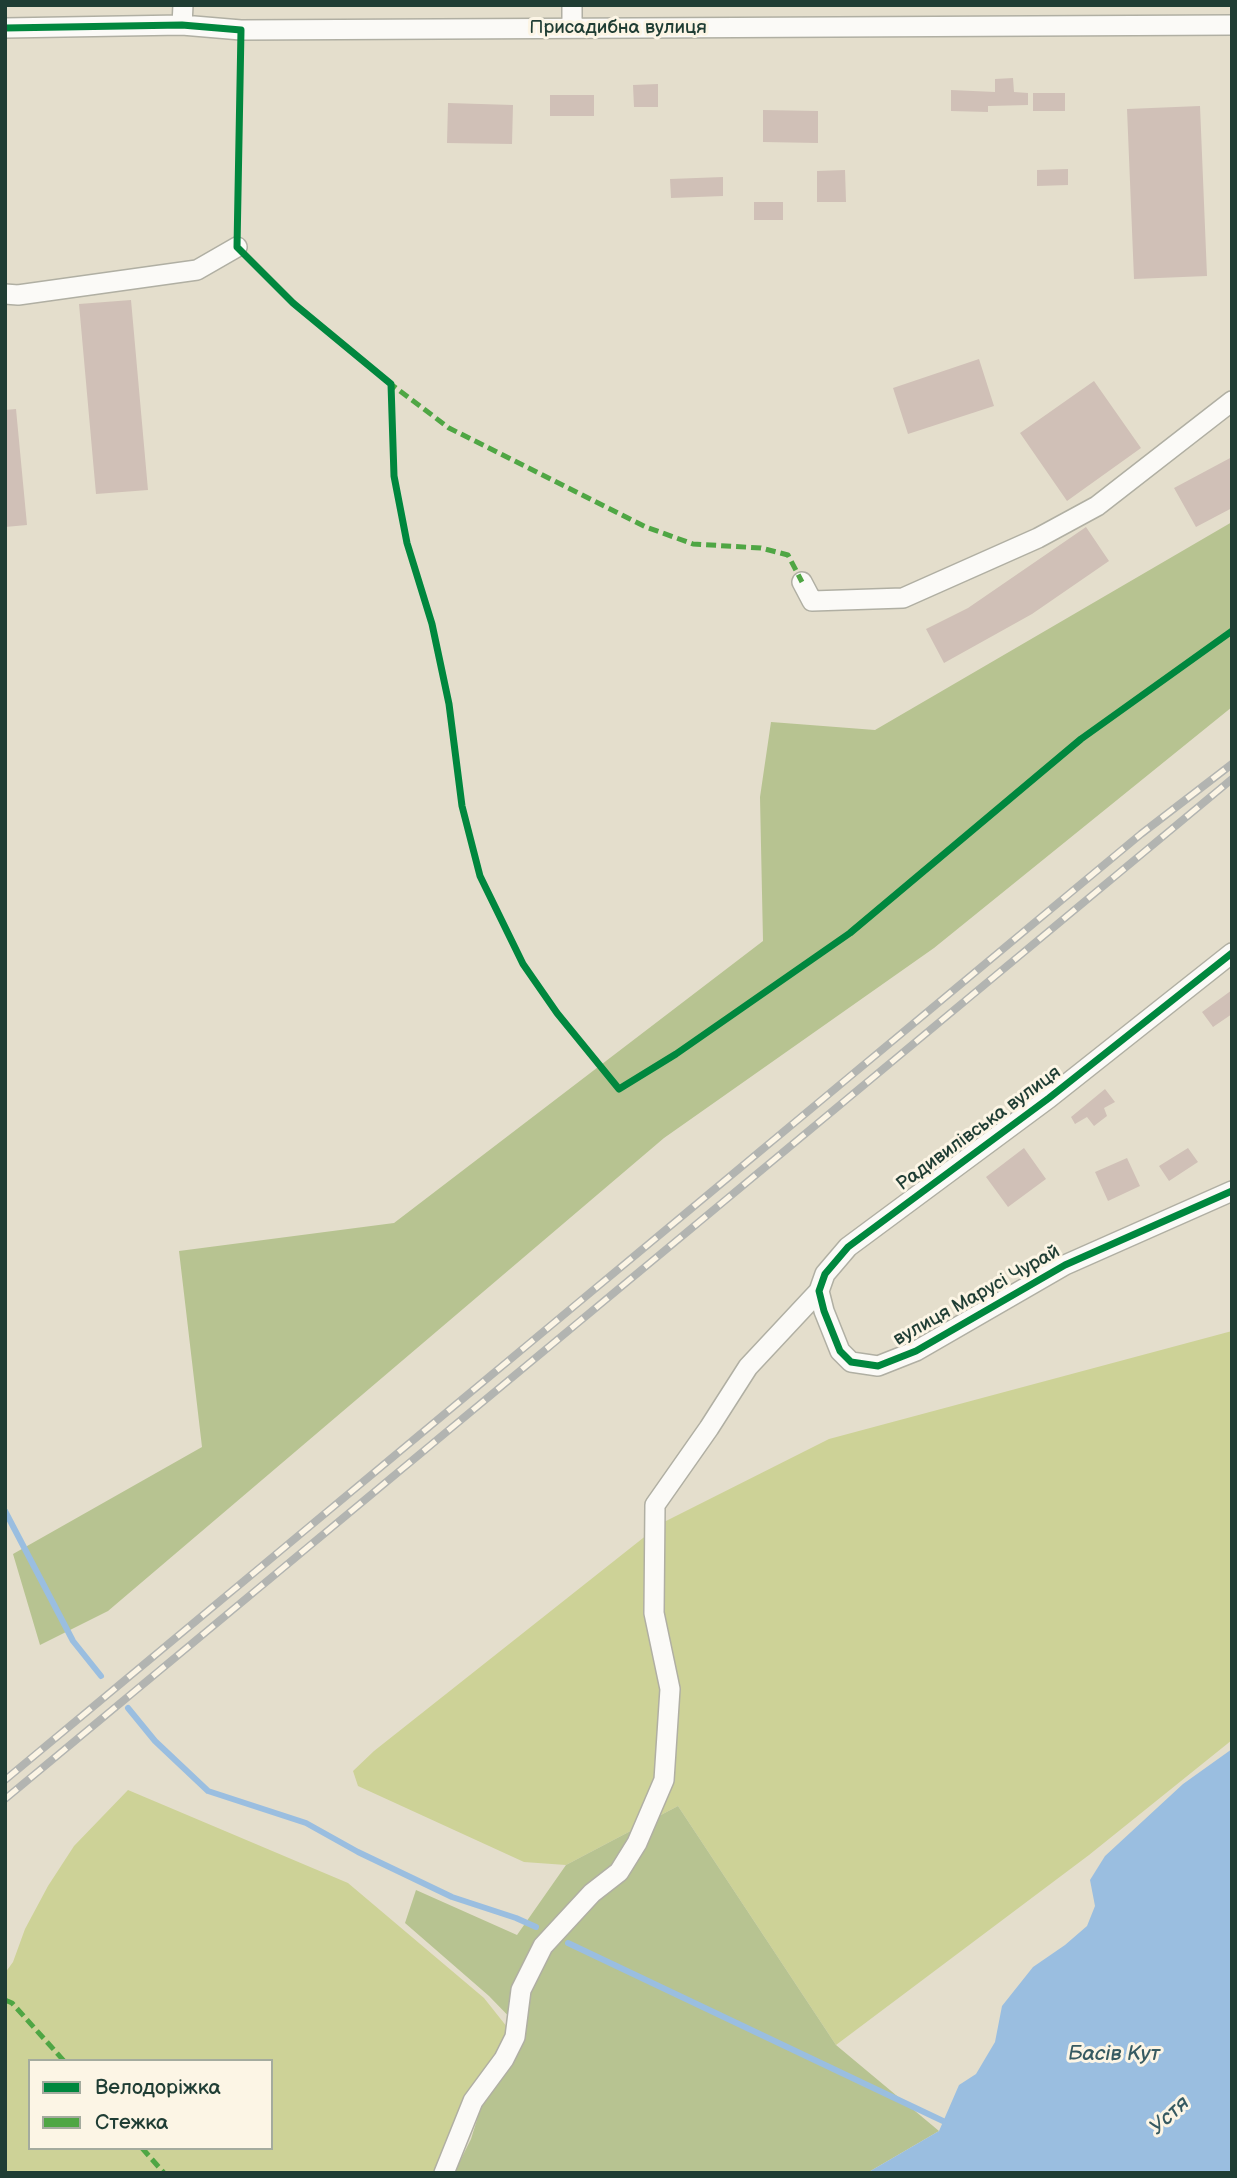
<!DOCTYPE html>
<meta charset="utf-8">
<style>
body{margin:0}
#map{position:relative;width:1237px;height:2178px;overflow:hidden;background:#e4decc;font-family:"Balsamiq Sans",sans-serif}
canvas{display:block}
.frame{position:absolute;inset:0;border:7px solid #1f3d34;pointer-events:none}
.legend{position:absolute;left:28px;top:2059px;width:245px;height:91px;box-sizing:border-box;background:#fcf5e5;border:2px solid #a4ab9e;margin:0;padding:9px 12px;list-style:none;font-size:21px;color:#1f3d34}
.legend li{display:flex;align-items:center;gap:14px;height:35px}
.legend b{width:35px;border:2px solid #a4ab9e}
</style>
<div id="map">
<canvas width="1237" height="2178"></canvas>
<div class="frame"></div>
<ul class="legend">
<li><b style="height:9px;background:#00873e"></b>Велодоріжка</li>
<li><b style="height:9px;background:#4fa644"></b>Стежка</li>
</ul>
</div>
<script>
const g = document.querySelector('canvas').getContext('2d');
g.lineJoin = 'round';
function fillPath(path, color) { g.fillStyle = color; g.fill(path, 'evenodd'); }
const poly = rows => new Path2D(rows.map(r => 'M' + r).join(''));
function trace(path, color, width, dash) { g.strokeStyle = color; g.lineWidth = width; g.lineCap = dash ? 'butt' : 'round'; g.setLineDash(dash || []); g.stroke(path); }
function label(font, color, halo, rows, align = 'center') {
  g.font = font + ' "Balsamiq Sans",sans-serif'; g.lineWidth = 6; g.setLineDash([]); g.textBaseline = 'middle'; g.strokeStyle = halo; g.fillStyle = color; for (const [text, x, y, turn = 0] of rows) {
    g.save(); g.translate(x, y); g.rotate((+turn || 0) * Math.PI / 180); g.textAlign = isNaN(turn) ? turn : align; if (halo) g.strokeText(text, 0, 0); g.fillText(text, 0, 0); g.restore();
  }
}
fillPath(poly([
 [1232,1331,1232,1740,1089,1855,836,2045,678,1806,566,1865,524,1862,358,1786,353,1771,374,1751,662,1523,829,1439],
 [128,1790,348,1883,484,1998,515,2037,444,2173,5,2173,5,1973,13,1962,25,1929,48,1886,74,1846],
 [30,2061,271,2061,271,2148,30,2148]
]), '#cdd297');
fillPath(poly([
 [1232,522,1232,707,934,948,664,1138,108,1611,40,1645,13,1554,202,1447,179,1251,394,1223,763,941,760,797,771,722,875,730],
 [678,1806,836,2045,939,2131,867,2173,454,2173,471,2139,485,2094,522,2030,489,1996,405,1923,416,1890,517,1935,566,1865]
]), '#b7c391');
fillPath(poly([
 [1232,1749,1232,2173,867,2173,939,2131,959,2085,976,2074,995,2042,1002,2006,1033,1967,1065,1945,1087,1926,1095,1906,1090,1880,1105,1856,1183,1784]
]), '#9abee0');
trace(poly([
 [5,1511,73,1641,101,1676],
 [128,1708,155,1741,208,1791,306,1823,358,1852,452,1897,516,1918,536,1927],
 [568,1943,943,2121]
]), '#9abee0', 6);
fillPath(poly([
 [1013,78,1014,92,1028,93,1028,105,988,106,988,112,951,111,951,90,995,92,995,79],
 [658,84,658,107,634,107,633,85],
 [1033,93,1065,93,1065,111,1033,111],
 [550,95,594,95,594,116,550,116],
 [448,103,513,105,512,144,447,143],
 [1200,106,1207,276,1134,279,1127,109],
 [763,110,818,111,818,143,763,142],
 [1068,169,1068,185,1037,186,1037,170],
 [845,170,846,202,817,202,817,171],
 [723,177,723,196,671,198,670,179],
 [754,202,783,202,783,220,754,220],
 [131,300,148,490,96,494,79,304],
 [979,359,994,406,908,434,893,388],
 [1094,381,1141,448,1067,501,1020,433],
 [16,409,27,525,5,527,5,410],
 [1232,457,1232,508,1196,527,1174,488],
 [1086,527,1109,561,1032,614,944,663,926,629,968,608],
 [1232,990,1232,1014,1213,1027,1202,1012],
 [1105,1089,1115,1102,1104,1108,1107,1116,1094,1126,1087,1117,1075,1124,1071,1117],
 [1024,1148,1046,1179,1008,1207,986,1177],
 [1188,1148,1198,1162,1169,1181,1159,1166],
 [1127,1158,1140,1186,1108,1201,1095,1172]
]), '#d0c0b7');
const minor = poly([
 [182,25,183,5],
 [5,28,182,25,241,30,1232,25],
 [572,28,572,5],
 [5,294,18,295,197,270,237,247],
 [802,582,812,601,903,598,1038,538,1097,506,1232,401],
 [1232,953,1049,1098,848,1247,825,1274,819,1291,824,1311,840,1351,851,1362,878,1366,916,1351,1065,1265,1232,1191],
 [444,2173,473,2101,504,2059,515,2037,521,1990,543,1946,592,1893,619,1872,637,1843,664,1780,670,1689,654,1613,655,1505,709,1428,748,1367,819,1291]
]);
trace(minor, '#b0afa3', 22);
trace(minor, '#fbfaf7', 19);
const rail = poly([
 [5,1780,1141,834,1232,764],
 [5,1799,1232,779]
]);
trace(rail, '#b2b4b1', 8);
trace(rail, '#fcf5e5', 5, [16]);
trace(poly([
 [388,382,449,428,646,527,693,544,761,548,788,555,802,582],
 [5,2000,12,2003,64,2061],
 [142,2148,164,2173]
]), '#4fa644', 5, [10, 5]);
trace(poly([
 [5,28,182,25,241,30,237,247,293,303,391,384,394,476,407,543,432,624,449,704,462,806,480,876,523,964,557,1013,619,1089,676,1054,850,933,1081,739,1232,631],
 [1232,953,1049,1098,848,1247,825,1274,819,1291,824,1311,840,1351,851,1362,878,1366,916,1351,1065,1265,1232,1191]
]), '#00873e', 7);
label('19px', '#1f3d34', '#fcf5e5', [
 ["Присадибна вулиця",618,28],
 ["Радивилівська вулиця",979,1129,-36],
 ["вулиця Марусі Чурай",977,1296,-29]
]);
label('italic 21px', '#365a61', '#fcf5e5', [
 ["Басів Кут",1114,2055],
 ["Устя",1170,2116,-43]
]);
</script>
